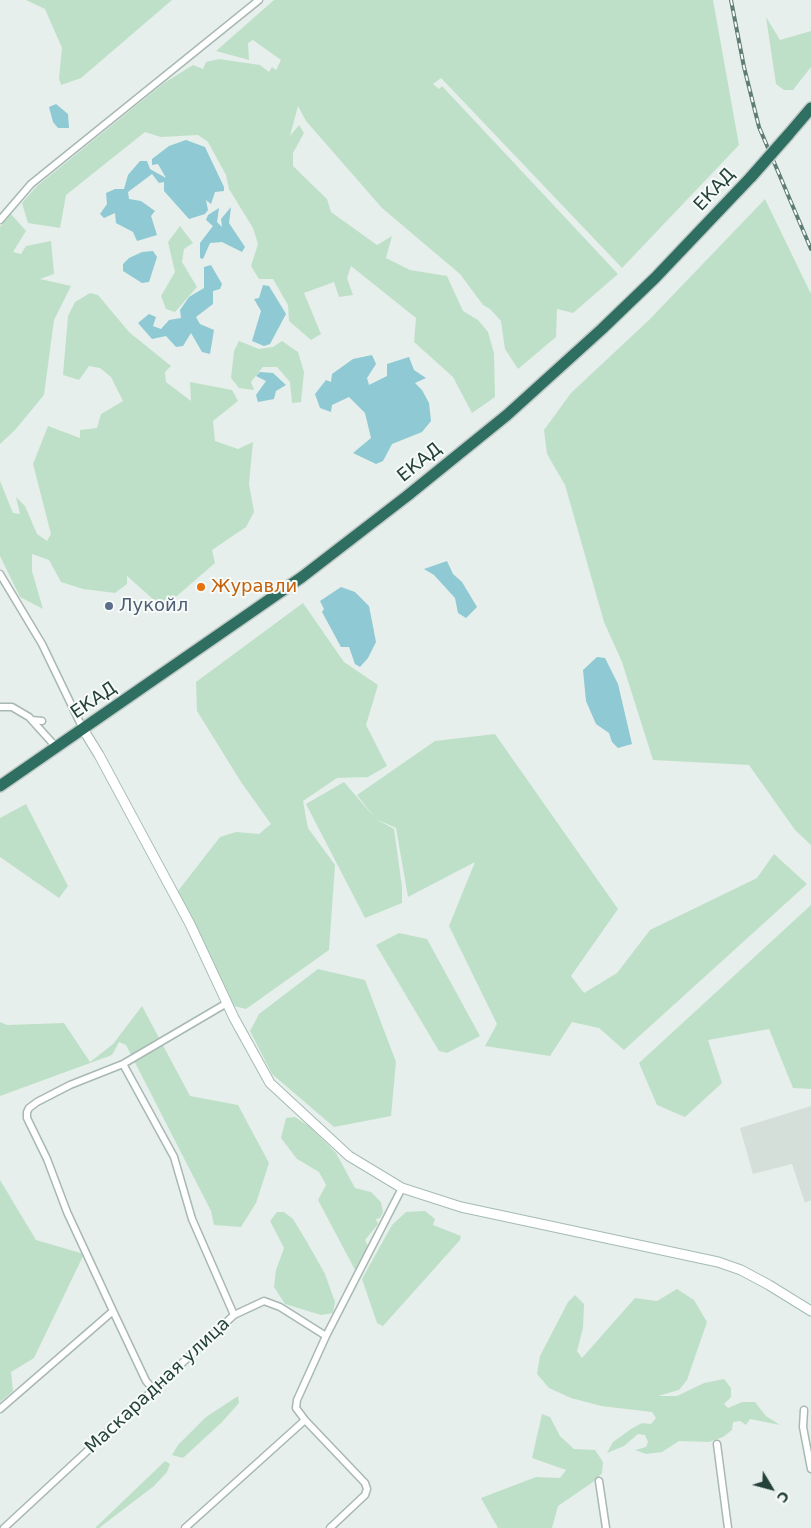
<!DOCTYPE html>
<meta charset="utf-8">
<style>
body{margin:0}
#map{position:relative;width:811px;height:1528px;overflow:hidden;background:#e6efeb;font-family:"DejaVu Sans",sans-serif}
canvas{display:block}
.north{position:absolute;left:746px;top:1463px;width:50px;height:50px;-webkit-text-stroke:4px #f7fbf9;paint-order:stroke;rotate:127deg;font-size:14px;font-weight:700;line-height:20px;text-align:center;color:#24423a}
.north::after{content:'';display:block;margin:auto;width:18px;height:22px;background:#24423a;clip-path:polygon(50% 0,100% 100%,50% 72%,0 100%)}
</style>
<div id="map">
<canvas width="811" height="1528"></canvas>
<div class="north">С</div>
</div>
<script>
const g = document.querySelector('canvas').getContext('2d');
g.lineJoin = 'round';
function fillPath(path, color) { g.fillStyle = color; g.fill(path, 'evenodd'); }
const poly = rows => new Path2D(rows.map(r => 'M' + r).join(''));
function trace(path, color, width, dash) { g.strokeStyle = color; g.lineWidth = width; g.lineCap = dash ? 'butt' : 'round'; g.setLineDash(dash || []); g.stroke(path); }
function label(font, color, halo, rows, align = 'center') {
  g.font = font + ' "DejaVu Sans",sans-serif'; g.lineWidth = 4; g.setLineDash([]); g.textBaseline = 'middle'; g.strokeStyle = halo; g.fillStyle = color; for (const [text, x, y, turn = 0] of rows) {
    g.save(); g.translate(x, y); g.rotate((+turn || 0) * Math.PI / 180); g.textAlign = isNaN(turn) ? turn : align; if (halo) g.strokeText(text, 0, 0); g.fillText(text, 0, 0); g.restore();
  }
}
fillPath(poly([
 [811,1106,811,1200,805,1203,792,1164,753,1174,740,1128]
]), '#d4dfda');
fillPath(poly([
 [26,0,172,0,81,78,61,85,59,78,62,48,45,9],
 [274,0,713,0,739,145,622,268,441,78,433,84,439,89,442,86,618,274,573,313,557,309,556,337,518,369,505,349,501,321,490,309,483,305,460,274,382,208,306,121,298,106,290,136,299,125,304,133,293,153,293,166,327,199,331,212,377,245,392,236,386,258,410,270,447,276,463,311,478,320,488,332,494,353,495,397,472,413,453,377,414,342,416,318,351,266,347,278,353,295,339,297,334,282,304,293,321,334,311,340,289,321,288,305,273,279,259,279,251,266,258,244,253,228,229,189,226,175,208,142,198,135,161,137,145,132,66,195,60,228,28,223,22,203,37,186,164,83,193,65,203,69,206,62,219,59,260,65,269,72,272,67,276,70,281,60,253,40,248,43,249,60,216,51],
 [766,17,780,40,811,31,811,67,793,90,784,90,776,84],
 [765,199,811,294,811,845,795,830,749,765,653,760,622,662,604,622,565,485,547,454,544,430,571,393,649,320],
 [11,214,26,231,13,252,21,254,26,246,51,241,54,274,40,279,71,286,54,320,44,395,15,430,0,444,0,227],
 [180,226,193,243,184,249,182,262,197,287,175,312,166,309,161,296,175,272,168,242],
 [90,293,98,295,129,332,171,366,165,372,166,382,191,401,190,382,232,390,238,401,213,421,215,441,238,449,253,442,249,484,254,512,246,527,212,550,215,563,163,608,127,576,127,584,115,593,83,589,61,582,49,560,32,554,32,571,43,609,20,597,0,556,0,481,13,513,20,514,16,497,25,506,37,534,47,541,51,534,33,464,48,426,80,438,80,430,97,428,101,414,123,401,111,377,100,368,89,366,79,380,63,375,68,316,75,302],
 [239,341,259,349,273,347,282,341,298,352,304,372,301,402,292,403,290,382,277,367,263,367,251,382,254,390,239,388,231,378,234,351],
 [303,603,344,662,378,685,366,725,387,766,368,777,337,778,303,801,308,828,335,865,329,950,246,1009,234,1006,178,891,220,837,236,832,259,834,271,824,241,782,197,711,196,682],
 [495,734,618,909,571,976,584,993,617,973,650,930,757,878,774,854,807,884,624,1050,599,1028,572,1022,550,1056,485,1046,497,1024,449,926,475,862,408,897,396,828,376,819,394,829,402,887,402,903,365,918,306,804,344,782,375,818,357,795,435,741],
 [26,804,68,886,59,898,0,857,0,818],
 [811,905,811,1089,793,1088,769,1029,708,1040,722,1083,685,1117,657,1105,639,1063],
 [399,933,427,939,480,1036,447,1053,439,1051,376,945],
 [318,969,365,980,396,1062,391,1116,334,1127,272,1074,250,1031,259,1014],
 [142,1006,190,1096,238,1105,269,1163,256,1203,241,1227,214,1225,211,1211,126,1045,119,1042,112,1055,0,1096,0,1022,7,1025,64,1023,90,1062,113,1044],
 [295,1117,310,1127,336,1153,355,1188,371,1192,381,1202,383,1212,380,1218,376,1219,378,1224,365,1240,369,1248,355,1270,318,1200,326,1185,319,1172,297,1159,281,1138,286,1118],
 [0,1180,36,1240,84,1254,34,1358,11,1372,13,1391,0,1402],
 [425,1211,435,1219,433,1225,461,1236,460,1240,383,1326,377,1323,362,1279,392,1225,406,1212],
 [277,1212,284,1212,293,1219,307,1242,325,1274,335,1302,333,1313,321,1315,285,1304,274,1287,276,1270,284,1248,270,1221],
 [677,1289,694,1300,707,1322,687,1380,679,1390,658,1396,677,1396,704,1383,724,1379,731,1388,731,1397,724,1404,728,1408,742,1402,755,1402,766,1416,780,1425,750,1419,746,1425,740,1421,733,1422,732,1430,723,1437,709,1442,679,1441,662,1452,646,1454,635,1450,646,1447,648,1442,645,1435,638,1434,624,1446,607,1453,613,1442,631,1429,642,1423,651,1424,656,1418,652,1412,601,1406,571,1398,549,1388,537,1374,540,1356,568,1302,575,1295,584,1304,583,1328,577,1351,582,1358,635,1298,657,1301],
 [238,1396,239,1403,222,1422,183,1458,172,1455,178,1445,206,1417],
 [542,1414,550,1417,560,1436,574,1449,595,1450,603,1462,602,1473,593,1482,558,1506,552,1528,498,1528,481,1498,536,1477,560,1478,566,1470,532,1458],
 [165,1461,170,1464,167,1472,154,1486,99,1528,95,1528]
]), '#bfe0c8');
fillPath(poly([
 [56,104,68,114,69,128,58,128,53,122,49,107],
 [186,140,205,147,224,187,224,191,215,192,211,204,206,200,208,210,205,214,189,219,164,191,164,182,159,183,152,174,128,192,129,199,141,201,155,211,151,216,157,235,137,241,133,232,116,223,115,213,104,218,100,214,107,204,106,193,115,189,124,189,128,175,140,161,147,161,150,169,166,178,158,164,152,165,152,159,169,146],
 [231,207,229,223,245,247,242,252,222,242,210,243,203,259,200,258,200,243,213,226,206,220,208,215,219,208,217,222,222,227,221,219],
 [153,251,157,257,149,282,142,283,123,271,123,264,129,258,142,252],
 [211,265,222,284,220,289,213,291,213,304,196,317,200,324,214,330,210,354,202,352,191,333,183,346,176,347,166,336,152,339,138,323,149,314,156,317,153,326,161,329,169,320,181,318,180,310,189,297,204,288,204,267],
 [263,285,269,286,286,314,270,344,264,346,252,341,261,311,254,299,259,298],
 [372,355,376,364,367,378,369,385,387,376,387,364,409,357,414,370,426,378,415,383,422,390,429,403,431,421,422,432,392,444,383,461,376,464,353,453,371,438,365,413,349,397,332,405,331,412,320,408,315,394,326,380,331,382,332,374,353,359],
 [260,372,273,373,286,385,276,391,274,399,258,402,256,395,266,381,256,376],
 [447,561,453,574,462,582,477,607,466,618,458,613,455,598,434,575,424,569],
 [341,587,355,592,369,606,376,642,368,658,360,667,355,664,349,647,341,647,322,612,324,609,320,601],
 [597,657,605,658,618,684,632,744,618,748,612,742,609,733,596,724,586,701,583,670]
]), '#8ec9d4');
const street = poly([
 [0,220,31,184,259,0],
 [0,574,42,644,83,729],
 [0,707,12,707,29,717,56,747],
 [32,720,42,721],
 [123,1064,174,1157,192,1219,234,1315],
 [113,1311,67,1212,47,1159,27,1118,27,1112,29,1108,37,1102,70,1085,123,1064,227,1003],
 [0,1409,113,1311,146,1381,154,1390],
 [804,1410,803,1427,811,1469],
 [717,1444,728,1528],
 [599,1481,606,1528],
 [4,1528,234,1315,264,1301,280,1307,326,1336],
 [185,1528,305,1420],
 [330,1528,365,1495,367,1489,365,1483,305,1420,296,1408,297,1400,326,1336,402,1188]
]);
const secondary = poly([
 [83,729,99,755,190,924,234,1018,270,1083,349,1156,402,1188,461,1207,718,1262,741,1270,769,1285,811,1311]
]);
const highway = poly([
 [788,135,811,108],
 [0,786,302,577,407,496,507,415,602,329,655,278,751,177]
]);
trace(street, '#a8b8b2', 9);
trace(secondary, '#a4bbb3', 11);
trace(highway, '#c2cac8', 14);
trace(street, '#fff', 6);
trace(secondary, '#fff', 9);
trace(highway, '#2f6f62', 11);
const rail = poly([
 [731,0,744,67,759,127,811,249]
]);
trace(rail, '#5f7d75', 4);
trace(rail, '#f7fbf9', 2, [5.5]);
const highwayBridge = poly([
 [751,177,788,135]
]);
trace(highwayBridge, '#c2cac8', 14, []);
trace(highwayBridge, '#2f6f62', 11);
for (const [x, y, r, color] of [
 [201,587,5,"#e8710a"],
 [109,606,5,"#5c6f8a"]
]) { const dot = new Path2D(); dot.arc(x, y, r, 0, 2 * Math.PI); g.fillStyle = color; g.fill(dot); trace(dot, '#f7fbf9', 2); }
label('18px', '#24423a', '#f7fbf9', [
 ["ЕКАД",715,190,-47],
 ["ЕКАД",420,463,-39],
 ["ЕКАД",94,701,-34],
 ["Маскарадная улица",158,1386,-43]
]);
label('18px', '#c56008', '#f7fbf9', [
 ["Журавли",211,587]
], 'left');
label('18px', '#4e5e75', '#f7fbf9', [
 ["Лукойл",119,606]
], 'left');
</script>
